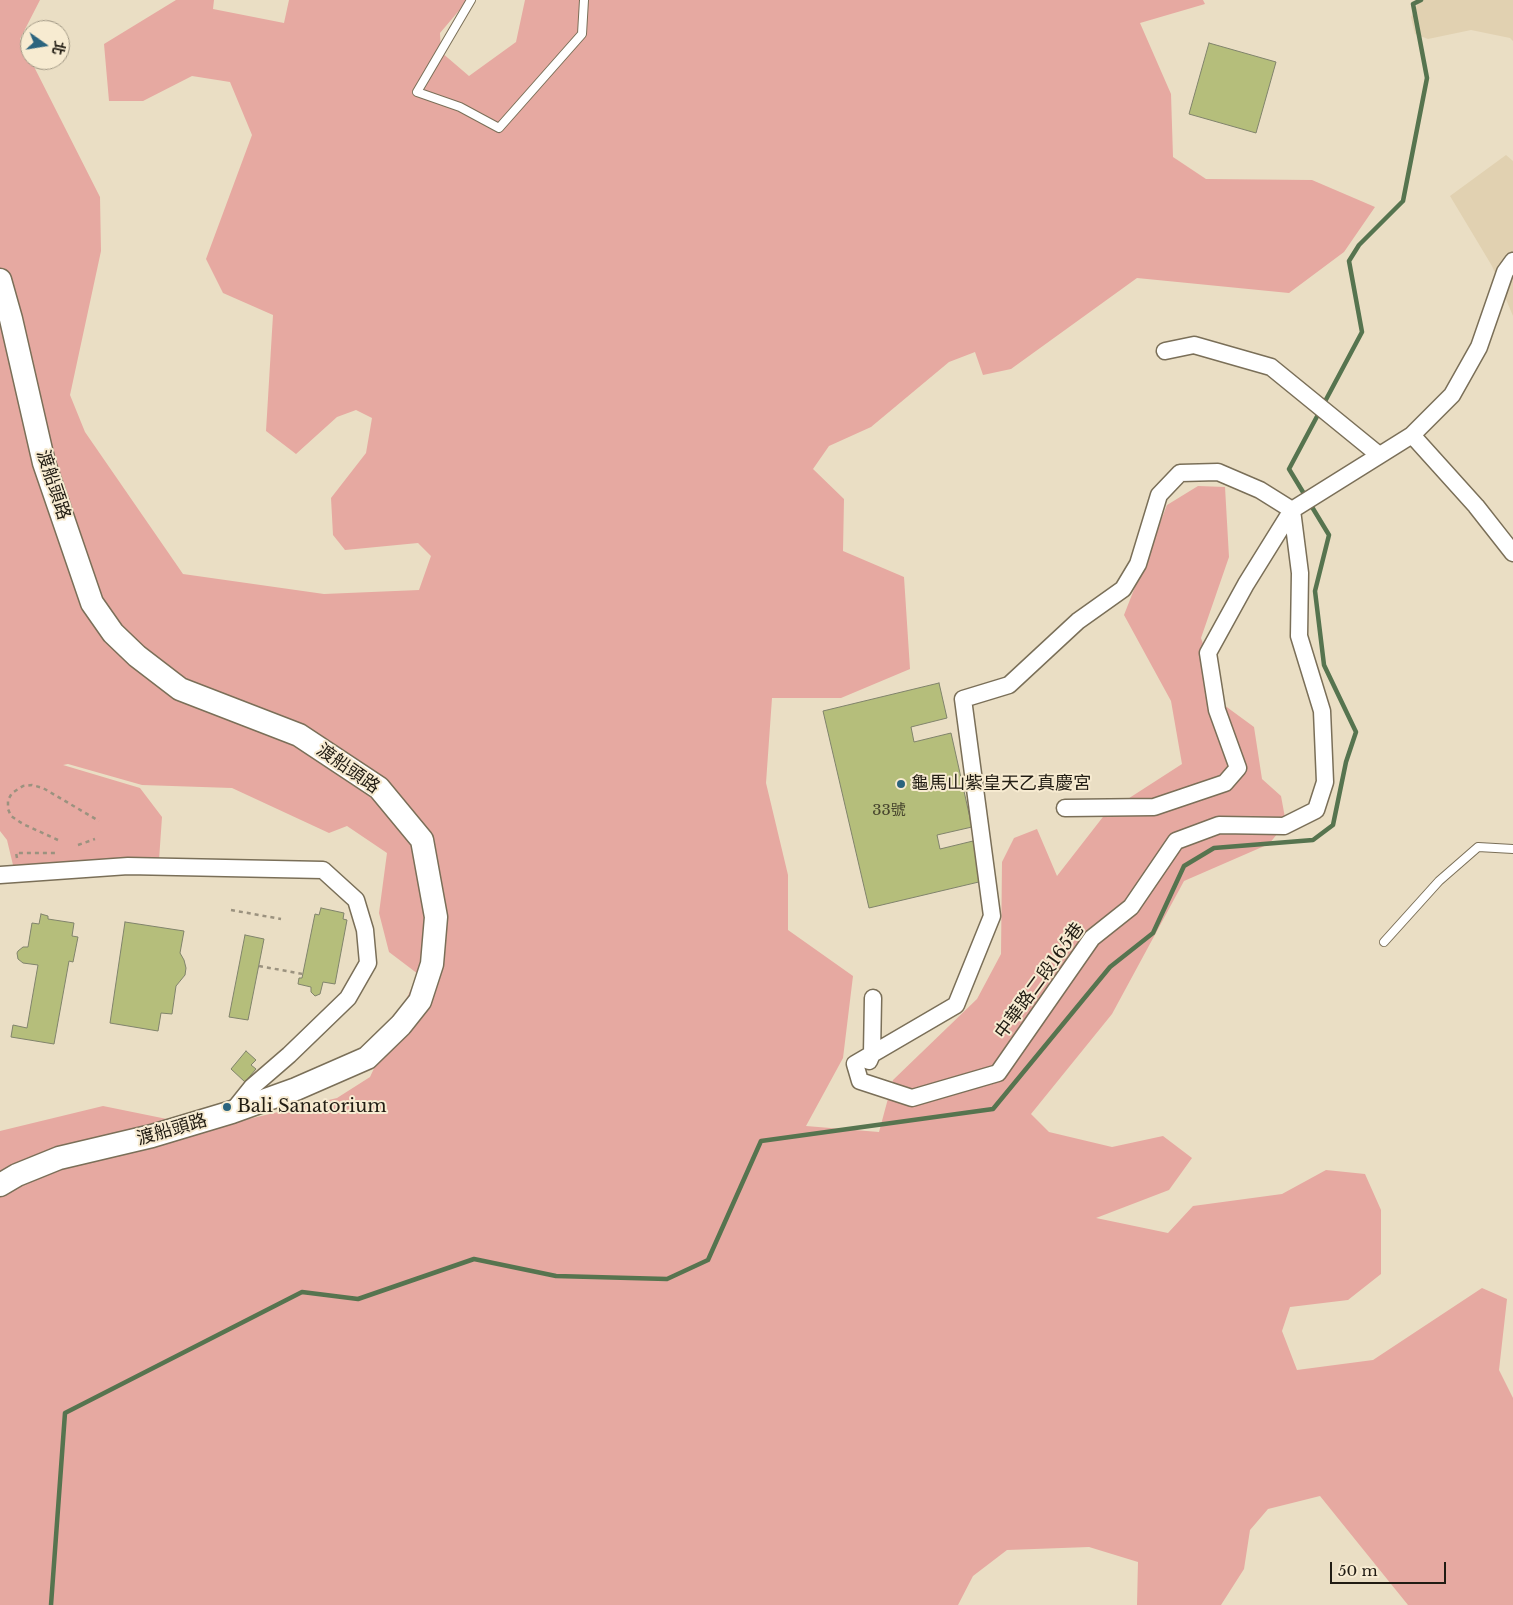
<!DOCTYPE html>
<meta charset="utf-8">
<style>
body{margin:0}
#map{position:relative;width:1513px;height:1605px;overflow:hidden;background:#eadec4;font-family:"Libre Baskerville","Noto Sans TC",serif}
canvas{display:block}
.north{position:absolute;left:20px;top:20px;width:50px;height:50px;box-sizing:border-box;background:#f7ebd1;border:1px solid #a19885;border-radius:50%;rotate:103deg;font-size:14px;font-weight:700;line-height:20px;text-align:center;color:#211c13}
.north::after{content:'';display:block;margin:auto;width:18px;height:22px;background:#2b647e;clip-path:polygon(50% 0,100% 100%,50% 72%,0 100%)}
.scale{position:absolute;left:1330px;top:1562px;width:116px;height:22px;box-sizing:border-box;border:2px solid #211c13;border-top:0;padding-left:6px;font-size:15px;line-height:18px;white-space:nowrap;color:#211c13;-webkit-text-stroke:4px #f7ebd1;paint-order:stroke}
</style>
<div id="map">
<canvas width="1513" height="1605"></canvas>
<div class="north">北</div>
<div class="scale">50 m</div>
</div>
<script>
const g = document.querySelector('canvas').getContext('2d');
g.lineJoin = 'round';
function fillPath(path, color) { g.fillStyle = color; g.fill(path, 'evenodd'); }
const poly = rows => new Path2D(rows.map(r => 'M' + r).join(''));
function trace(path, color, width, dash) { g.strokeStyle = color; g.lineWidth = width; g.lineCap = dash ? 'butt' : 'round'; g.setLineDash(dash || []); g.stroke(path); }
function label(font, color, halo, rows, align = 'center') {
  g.font = font + ' "Libre Baskerville","Noto Sans TC",serif'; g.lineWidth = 4; g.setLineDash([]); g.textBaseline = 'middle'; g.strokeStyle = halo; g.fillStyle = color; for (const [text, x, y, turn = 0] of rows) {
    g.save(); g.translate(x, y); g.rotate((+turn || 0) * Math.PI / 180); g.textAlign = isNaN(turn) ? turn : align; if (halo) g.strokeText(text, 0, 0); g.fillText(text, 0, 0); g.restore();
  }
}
fillPath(poly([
 [1421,0,1513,0,1513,41,1510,38,1471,30,1428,39,1415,34,1411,17,1418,3],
 [1506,155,1513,161,1513,316,1492,266,1450,196]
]), '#e1d1b1');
fillPath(poly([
 [0,0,40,0,20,39,100,197,101,251,70,395,85,432,183,574,324,594,419,590,431,556,418,543,345,550,333,535,331,498,366,453,372,418,356,410,337,417,296,454,266,431,273,315,223,293,206,259,252,135,230,82,192,76,143,101,109,101,104,44,176,0,214,0,213,9,284,23,289,0,468,0,440,33,441,52,469,76,516,42,525,0,1203,0,1205,4,1140,23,1171,94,1173,157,1206,179,1312,180,1375,207,1344,252,1289,293,1137,278,1011,369,983,375,975,352,949,362,871,427,829,446,813,469,844,499,843,551,904,577,910,669,841,698,772,698,766,783,788,875,788,930,853,976,843,1058,806,1126,879,1132,893,1080,977,999,1001,954,1002,862,1014,838,1037,829,1057,876,1106,813,1182,764,1171,701,1124,615,1167,505,1198,486,1225,487,1229,557,1201,638,1224,705,1254,727,1262,779,1281,796,1286,823,1269,844,1184,881,1112,1014,1031,1114,1049,1132,1112,1147,1163,1136,1192,1158,1169,1190,1096,1218,1168,1233,1193,1206,1282,1194,1326,1170,1365,1174,1381,1210,1381,1274,1348,1300,1290,1307,1282,1331,1297,1370,1373,1360,1482,1288,1507,1299,1499,1370,1513,1398,1513,1605,1408,1605,1320,1496,1268,1509,1250,1530,1244,1569,1221,1605,1137,1605,1138,1562,1089,1547,1007,1550,973,1576,958,1605,0,1605,0,1131,103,1106,211,1128,337,1098,370,1077,418,974,389,952,379,913,387,853,347,826,329,833,232,788,142,785,68,764,63,765,140,788,162,817,159,860,13,865,7,840,0,831]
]), '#e6a9a1');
trace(poly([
 [51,1605,65,1413,302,1292,358,1299,474,1259,556,1276,667,1279,708,1260,761,1141,993,1109,1110,967,1153,933,1184,866,1214,848,1313,840,1333,825,1346,762,1356,732,1324,665,1315,591,1329,535,1289,469,1362,332,1349,261,1359,245,1403,201,1427,78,1413,4,1421,0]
]), '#56744f', 4.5);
const building = poly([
 [1209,43,1276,62,1256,133,1189,114,1209,43],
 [939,683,947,718,911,727,914,742,951,733,972,827,937,835,940,849,973,841,983,881,869,908,823,711,939,683],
 [321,908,344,913,343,919,347,920,335,984,323,982,320,994,315,996,311,992,311,987,298,984,299,978,302,978,315,914,319,915,321,908],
 [41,914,48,916,48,919,74,923,72,936,78,937,73,962,69,961,54,1044,11,1037,13,1025,27,1028,38,965,23,963,18,959,17,953,18,951,23,947,28,947,32,923,39,924,41,914],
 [125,922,184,931,180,953,184,960,186,968,185,975,176,986,172,1014,161,1013,158,1031,110,1023,125,922],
 [245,935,264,939,248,1020,229,1017,245,935],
 [246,1051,256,1060,251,1065,256,1069,245,1082,231,1069,246,1051]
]);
fillPath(building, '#b5be7b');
trace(building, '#80836b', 1);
const lane = poly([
 [471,0,417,92,460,107,499,128,582,34,584,0],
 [1384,942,1439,881,1478,847,1513,849]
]);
const street = poly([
 [1165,351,1194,345,1271,367,1379,455],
 [1412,435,1476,506,1513,553],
 [1218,472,1260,490,1292,510,1300,573,1299,636,1322,711,1325,782,1316,810,1284,826,1219,825,1176,841,1131,907,1092,938,998,1073,912,1098,860,1081,855,1064,956,1005,992,916,963,699,1009,685,1078,621,1123,589,1138,564,1159,495,1180,473,1218,472],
 [1065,808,1154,807,1225,783,1238,768,1217,710,1208,653,1246,584,1292,510,1412,435,1452,395,1479,347,1505,272,1513,261],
 [0,875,128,866,323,870,356,900,365,930,368,963,348,998,289,1055,252,1087,232,1112],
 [869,1061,872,1054,873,998]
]);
const secondary = poly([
 [0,280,11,319,44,463,92,603,113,633,137,656,180,689,299,735,379,788,422,840,436,917,432,964,420,1001,401,1025,367,1058,296,1089,232,1112,152,1136,59,1158,17,1175,0,1185]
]);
trace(lane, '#7a6f58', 10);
trace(street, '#7a6f58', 19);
trace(secondary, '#7a6f58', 25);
trace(poly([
 [58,840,23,824,11,816,8,809,8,800,12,793,23,786,32,785,43,788,99,821],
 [78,845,95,839],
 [17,858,16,853,57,853],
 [231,910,281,919],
 [259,966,303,974]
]), '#9b927f', 2.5, [4, 4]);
trace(lane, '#fff', 8);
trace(street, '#fff', 16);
trace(secondary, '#fff', 22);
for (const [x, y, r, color] of [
 [901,784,5,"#2b647e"],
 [227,1107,5,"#2b647e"]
]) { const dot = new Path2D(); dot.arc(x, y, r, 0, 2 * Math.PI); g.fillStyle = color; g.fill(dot); trace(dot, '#f7ebd1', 2); }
label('15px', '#46442d', null, [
 ["33號",889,811]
]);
label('18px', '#211c13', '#f7ebd1', [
 ["渡船頭路",53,485,72],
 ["渡船頭路",348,769,35],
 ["中華路二段165巷",1040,981,-54],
 ["渡船頭路",172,1130,-16]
]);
label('18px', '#211c13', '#f7ebd1', [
 ["龜馬山紫皇天乙真慶宮",911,784],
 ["Bali Sanatorium",237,1107]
], 'left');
</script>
